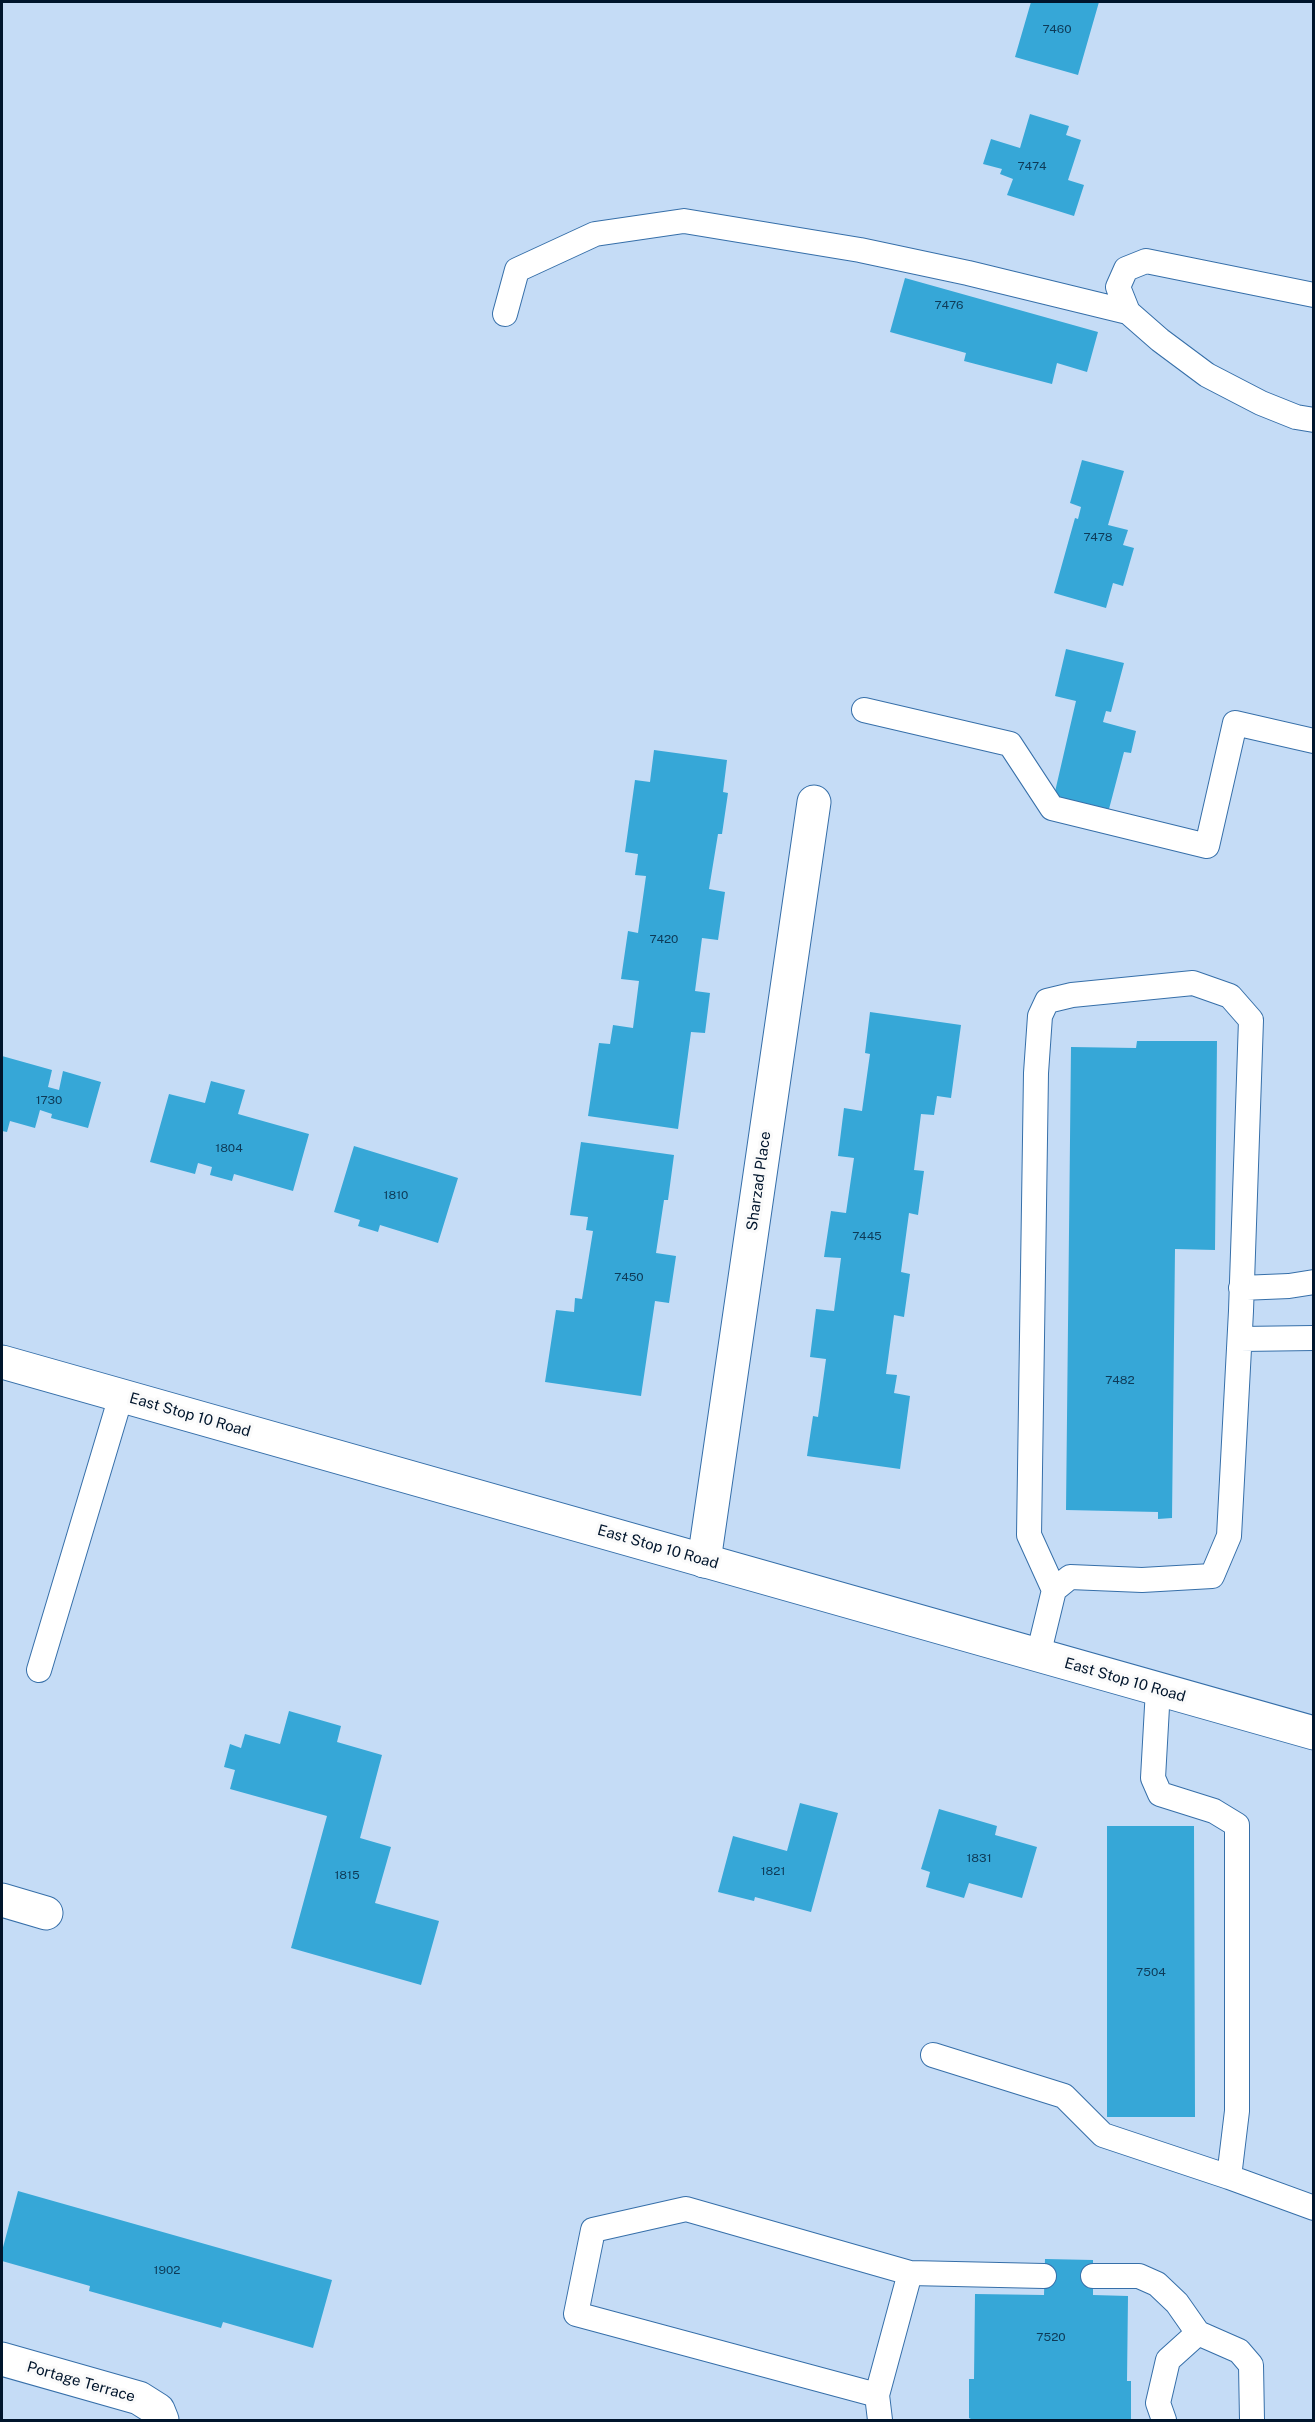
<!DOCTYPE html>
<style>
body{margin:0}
#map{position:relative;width:1315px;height:2422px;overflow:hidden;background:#c5dcf6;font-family:"Public Sans",sans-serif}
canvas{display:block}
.frame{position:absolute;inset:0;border:3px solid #00152c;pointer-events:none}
</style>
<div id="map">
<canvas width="1315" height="2422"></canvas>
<div class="frame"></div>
</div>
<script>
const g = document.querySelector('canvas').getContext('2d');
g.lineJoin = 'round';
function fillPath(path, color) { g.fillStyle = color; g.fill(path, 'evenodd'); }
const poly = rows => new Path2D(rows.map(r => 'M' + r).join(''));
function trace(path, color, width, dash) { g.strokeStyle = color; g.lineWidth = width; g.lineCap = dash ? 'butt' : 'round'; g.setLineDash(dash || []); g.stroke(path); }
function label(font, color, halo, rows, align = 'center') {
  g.font = font + ' "Public Sans",sans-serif'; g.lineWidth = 6; g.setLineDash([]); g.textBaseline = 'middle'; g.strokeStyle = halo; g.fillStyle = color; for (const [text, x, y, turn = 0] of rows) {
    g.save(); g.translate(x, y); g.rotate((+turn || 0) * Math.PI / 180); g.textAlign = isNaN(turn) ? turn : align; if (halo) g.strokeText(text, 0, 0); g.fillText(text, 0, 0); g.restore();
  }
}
fillPath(poly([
 [1031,2,1099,2,1078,75,1015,57],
 [1030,114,1069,126,1066,135,1081,140,1068,180,1084,185,1074,216,1007,195,1013,179,1000,174,1002,169,983,164,991,139,1020,148],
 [905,278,1098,332,1087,372,1057,363,1052,384,964,361,966,353,890,332],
 [1082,460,1124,471,1108,525,1128,530,1123,545,1134,548,1123,586,1113,583,1106,608,1054,593,1075,518,1078,519,1081,507,1070,503],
 [1066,649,1124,663,1111,712,1106,711,1103,722,1136,731,1131,753,1124,752,1109,809,1054,796,1076,701,1055,696],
 [654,750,727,760,723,792,728,793,722,834,718,834,709,889,725,892,718,940,702,938,695,991,710,993,705,1033,691,1032,678,1129,588,1116,599,1043,610,1044,613,1025,633,1028,639,981,621,979,628,931,638,933,646,876,635,875,638,854,625,852,635,780,650,782],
 [870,1012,961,1025,951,1098,937,1096,934,1115,921,1114,914,1170,924,1171,918,1215,909,1213,901,1272,910,1274,904,1317,894,1315,886,1374,897,1375,894,1393,910,1396,900,1469,807,1456,813,1416,818,1417,826,1359,810,1357,816,1309,834,1311,841,1258,824,1257,831,1211,846,1213,854,1158,838,1156,844,1108,862,1111,870,1054,865,1053],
 [1137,1041,1217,1041,1215,1250,1175,1249,1172,1518,1158,1519,1158,1512,1066,1510,1071,1047,1136,1048],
 [2,1056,52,1070,48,1087,59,1090,63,1071,101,1082,88,1128,51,1118,52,1114,40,1110,35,1128,10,1121,7,1132,2,1131],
 [211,1081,245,1090,238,1114,309,1134,293,1191,234,1174,232,1181,210,1175,212,1167,198,1163,195,1174,150,1162,169,1094,205,1103],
 [581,1142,674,1155,668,1200,664,1200,656,1253,676,1256,669,1303,655,1301,641,1396,545,1382,556,1310,574,1312,575,1298,582,1299,593,1231,586,1230,588,1217,570,1215],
 [354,1146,458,1178,438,1243,380,1225,378,1232,358,1226,360,1220,334,1212],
 [289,1711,341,1726,337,1742,382,1755,360,1838,391,1847,375,1903,439,1921,421,1985,291,1948,327,1816,230,1789,235,1770,224,1767,230,1744,241,1748,245,1734,280,1744],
 [800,1803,838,1813,811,1912,755,1897,754,1901,718,1892,733,1836,787,1851],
 [939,1809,997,1826,995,1835,1037,1847,1022,1898,969,1883,964,1898,926,1887,930,1872,921,1869],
 [1107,1826,1194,1826,1195,2117,1107,2117],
 [18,2191,332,2280,313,2348,223,2322,221,2328,89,2291,90,2286,2,2261,2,2251],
 [1045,2259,1093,2260,1093,2295,1128,2296,1127,2381,1131,2381,1131,2420,973,2420,969,2418,969,2379,974,2379,975,2294,1044,2295]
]), '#36a7d7');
const service = poly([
 [1314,295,1146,261,1126,269,1118,287,1128,312,1160,340,1207,375,1261,403,1296,417,1314,420],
 [505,314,517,270,595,234,684,221,860,250,968,273,1128,312],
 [864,710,1010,744,1052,808,1207,846,1235,723,1314,741],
 [1241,1288,1289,1286,1314,1282],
 [1240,1339,1314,1338],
 [1038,1656,1054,1590,1070,1577,1142,1580,1212,1576,1229,1536,1241,1311,1251,1020,1230,996,1193,983,1072,995,1047,1001,1040,1016,1036,1073,1029,1535,1054,1590],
 [39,1670,121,1396],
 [1158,1689,1153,1778,1160,1794,1214,1811,1237,1825,1237,2111,1229,2177,1314,2208],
 [933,2055,1064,2096,1103,2135,1229,2177],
 [910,2273,1044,2276],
 [1093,2276,1139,2276,1157,2284,1177,2303,1198,2333],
 [877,2395,576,2314,593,2230,686,2209,910,2273,877,2395,880,2420],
 [1164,2420,1158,2403,1168,2360,1198,2333,1239,2351,1251,2365,1252,2420]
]);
const minor = poly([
 [704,1561,814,802],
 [2,1900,46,1913],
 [2,2359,139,2398,158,2410,162,2420]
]);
const tertiary = poly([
 [2,1362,1314,1733]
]);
trace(service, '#366fa9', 26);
trace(minor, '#366fa9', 35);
trace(tertiary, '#366fa9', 35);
trace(service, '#fff', 24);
trace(minor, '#fff', 33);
trace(tertiary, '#fff', 33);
label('12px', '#0e3a57', null, [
 ["7460",1057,29],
 ["7474",1032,166],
 ["7476",949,305],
 ["7478",1098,537],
 ["7420",664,939],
 ["1730",49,1100],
 ["1804",229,1148],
 ["1810",396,1195],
 ["7445",867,1236],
 ["7450",629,1277],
 ["7482",1120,1380],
 ["1831",979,1858],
 ["1821",773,1871],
 ["1815",347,1875],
 ["7504",1151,1972],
 ["1902",167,2270],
 ["7520",1051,2337]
]);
label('15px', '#00152c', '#fafafa', [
 ["Sharzad Place",759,1181,-82],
 ["East Stop 10 Road",190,1415,16],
 ["East Stop 10 Road",658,1547,16],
 ["East Stop 10 Road",1125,1680,16],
 ["Portage Terrace",81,2382,16]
]);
</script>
